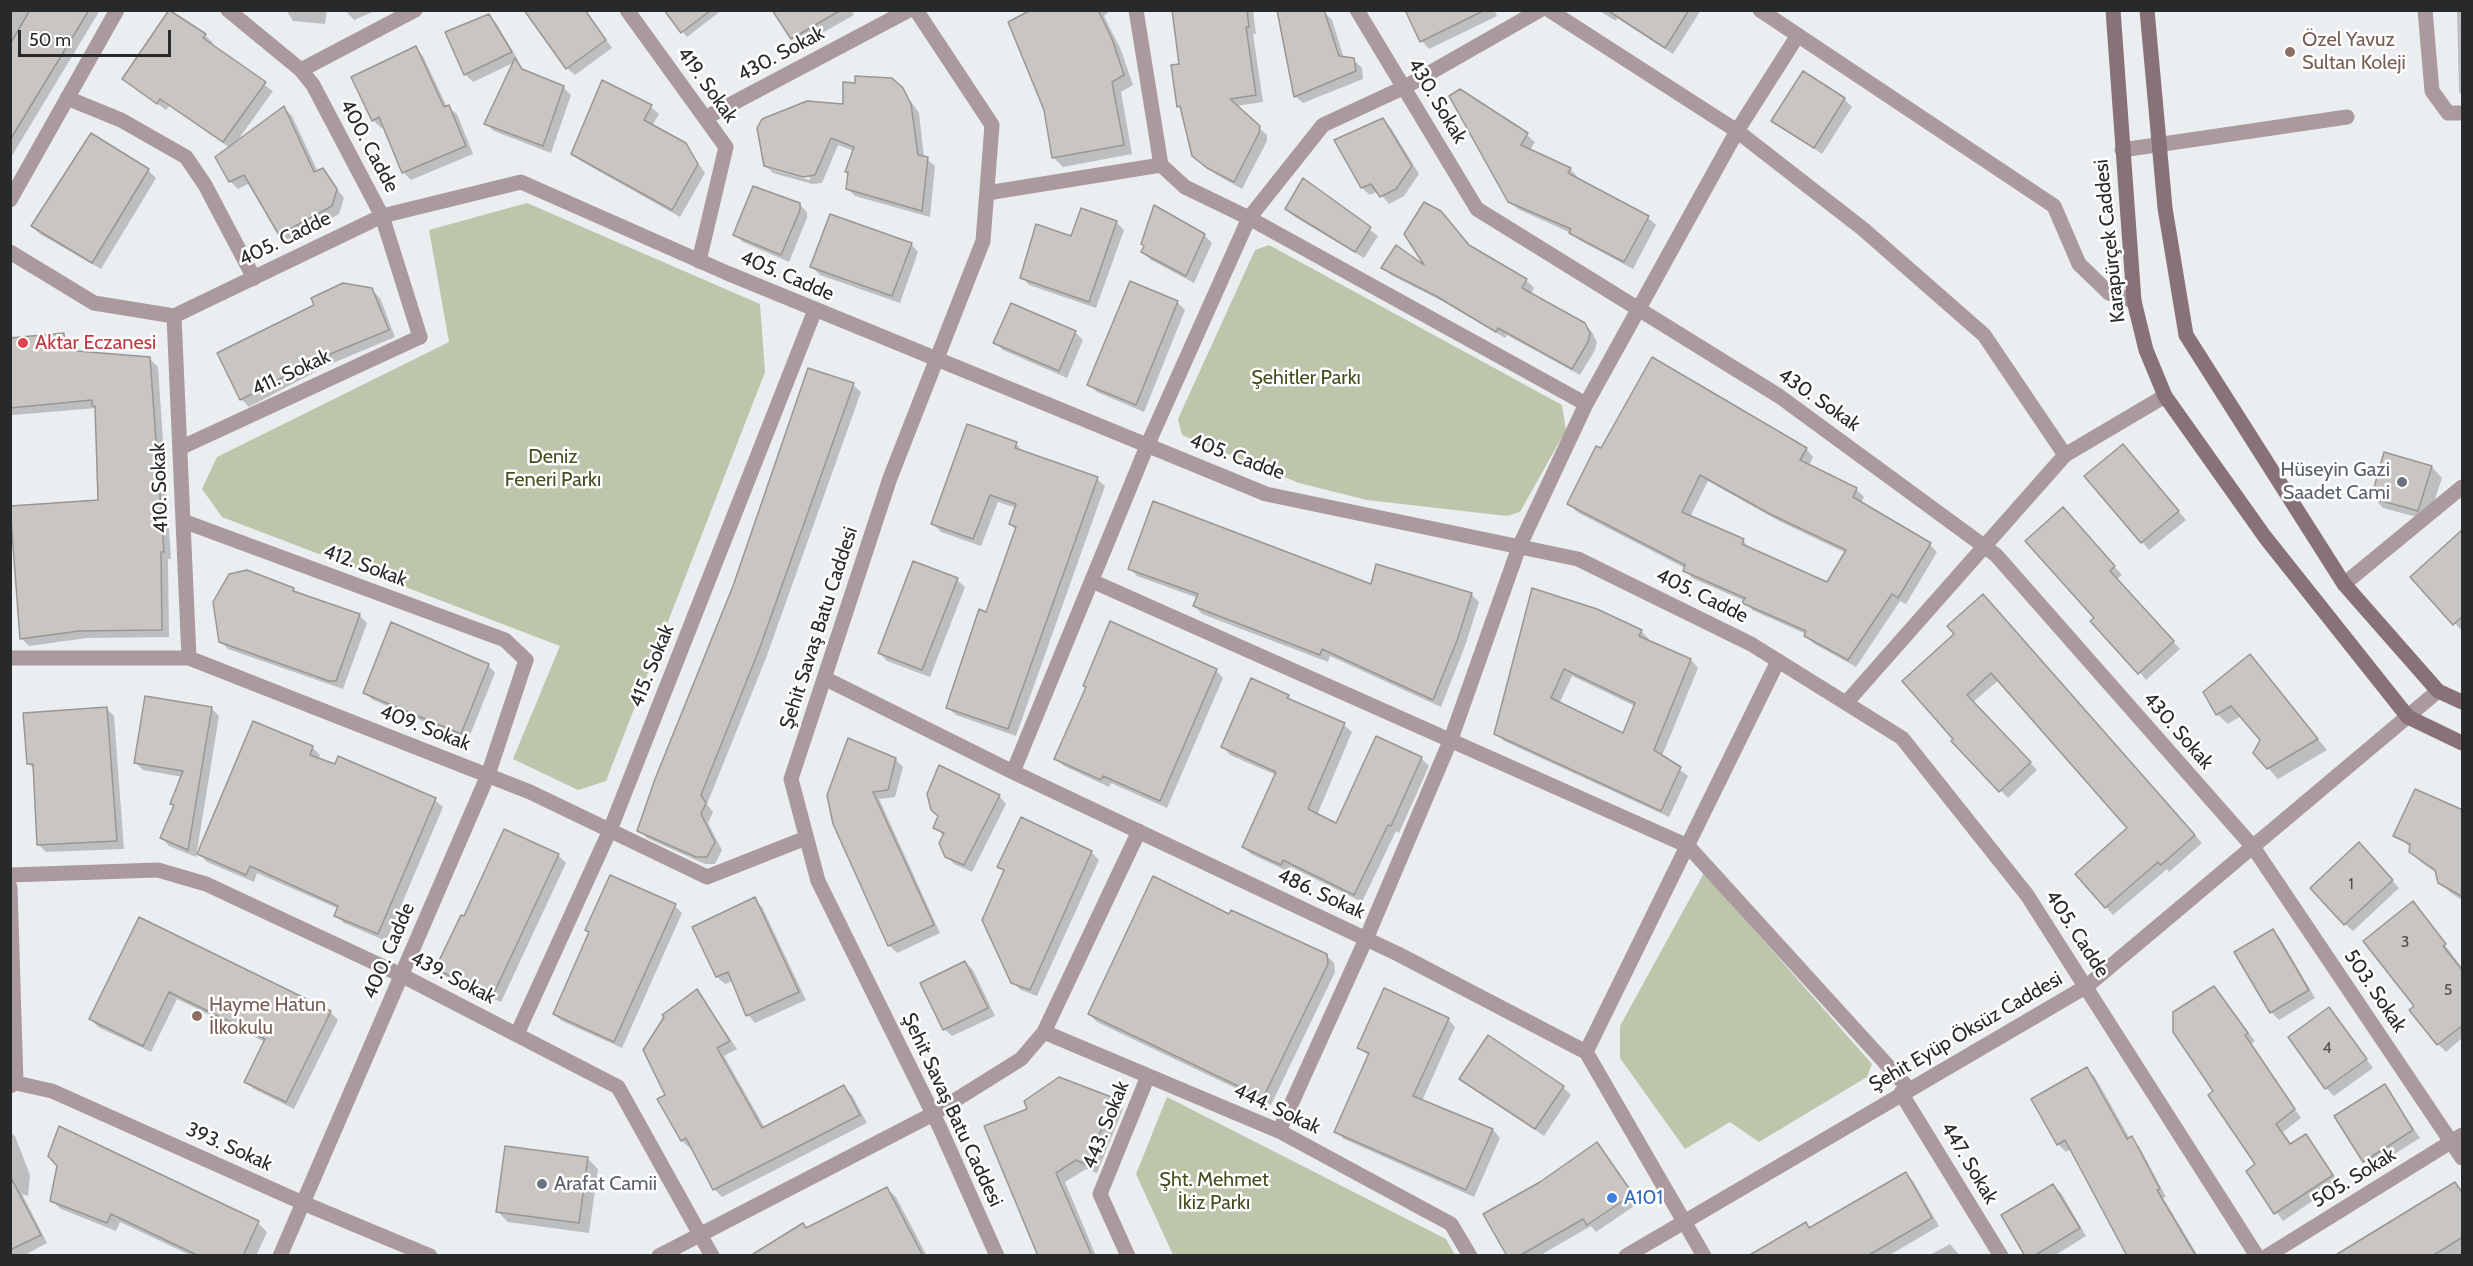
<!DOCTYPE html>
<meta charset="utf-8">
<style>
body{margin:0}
#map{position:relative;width:2473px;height:1266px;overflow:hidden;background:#ebeef1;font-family:Cabin,sans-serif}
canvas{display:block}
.frame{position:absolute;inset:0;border:12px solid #28292a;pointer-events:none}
.scale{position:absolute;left:18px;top:30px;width:153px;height:27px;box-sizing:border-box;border:3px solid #28292a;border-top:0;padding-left:8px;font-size:18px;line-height:21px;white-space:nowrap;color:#28292a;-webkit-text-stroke:4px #fff;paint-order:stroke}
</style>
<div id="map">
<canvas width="2473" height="1266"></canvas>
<div class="frame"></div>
<div class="scale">50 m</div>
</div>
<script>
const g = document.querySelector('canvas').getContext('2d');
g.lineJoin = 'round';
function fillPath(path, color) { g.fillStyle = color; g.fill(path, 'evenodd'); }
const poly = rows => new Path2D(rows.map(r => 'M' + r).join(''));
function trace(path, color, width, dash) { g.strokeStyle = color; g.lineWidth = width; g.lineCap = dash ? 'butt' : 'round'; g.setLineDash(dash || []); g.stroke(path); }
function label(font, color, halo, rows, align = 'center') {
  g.font = font + ' Cabin,sans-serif'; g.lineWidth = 5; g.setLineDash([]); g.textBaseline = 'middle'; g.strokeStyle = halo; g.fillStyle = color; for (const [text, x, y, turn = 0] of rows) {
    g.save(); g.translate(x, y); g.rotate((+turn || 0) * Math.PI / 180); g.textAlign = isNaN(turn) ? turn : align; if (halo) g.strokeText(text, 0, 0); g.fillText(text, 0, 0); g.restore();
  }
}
fillPath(poly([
 [527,203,760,304,765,372,606,781,578,790,513,759,560,646,222,517,202,489,217,457,449,342,429,230],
 [1269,245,1562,405,1566,430,1520,512,1507,516,1367,500,1299,483,1182,435,1178,419,1255,250],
 [1704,873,1872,1064,1867,1077,1759,1142,1730,1122,1685,1149,1620,1058,1620,1026],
 [1167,1097,1446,1239,1455,1255,1173,1255,1136,1174]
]), '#bdc5ab');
fillPath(poly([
 [10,10,100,10,10,159],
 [286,10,327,10,325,24,293,21],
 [345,10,377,10,354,20],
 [585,10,612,48,575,75,567,68],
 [666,10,722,10,687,37],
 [774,10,851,10,854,15,799,46],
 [1036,10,1111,10,1104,16,1121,50,1133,85,1121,92,1132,154,1063,167,1053,157],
 [1173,10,1253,10,1256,34,1253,34,1263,102,1236,106,1267,135,1267,141,1242,189,1217,175,1201,163,1183,111,1178,106,1181,65],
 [1322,10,1332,20,1344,58,1354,60,1362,68,1363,79,1303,103,1295,96],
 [1407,10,1494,10,1497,16,1429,49,1422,41],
 [1598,10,1701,10,1673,54,1617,18,1616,21],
 [2457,10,2462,10,2462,95,2459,92],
 [171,11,205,35,213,43,211,46,273,91,235,144,284,108,292,116,318,172,323,170,344,198,339,214,288,242,280,234,250,183,238,189,230,181,230,148,169,106,166,110,124,79],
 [488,16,496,23,518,60,516,61,525,72,563,87,571,95,551,153,494,131,486,124,515,62,473,82,465,74,447,33],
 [416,48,423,56,447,107,457,114,473,154,411,180,403,172,384,126,381,128,373,120],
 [902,89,919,113,924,157,935,166,930,217,855,196,848,189,849,174,846,172,854,151,838,145,822,183,812,184,773,173,765,165,845,106],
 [770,166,810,177,810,180,770,169],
 [1460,91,1527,135,1535,142,1530,150,1570,169,1577,176,1576,179,1648,218,1656,225,1633,269,1579,240,1571,233,1518,209,1509,201],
 [1844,99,1852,107,1822,154,1773,120],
 [651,107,659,114,652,126,685,144,705,173,680,217,581,161,573,153],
 [1383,120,1391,128,1419,174,1404,196,1389,204,1378,191,1370,195,1362,188],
 [148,170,156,178,101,269,40,234,32,226],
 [1304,180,1378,236,1364,258,1295,217,1287,209],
 [799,204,807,212,807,218,789,262,743,242,735,235],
 [1116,222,1124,230,1096,308,1029,285,1022,277,1037,226,1072,238],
 [1204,235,1212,243,1194,283,1151,260,1143,252],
 [911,244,918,252,900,303,820,275,812,267],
 [1471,247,1526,280,1534,288,1530,295,1584,324,1592,332,1597,342,1595,350,1580,375,1507,335,1505,338,1446,303,1391,275,1383,268,1429,270],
 [372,290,380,298,395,337,326,366,249,407,241,399],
 [1177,302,1185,310,1144,412,1097,392,1089,385],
 [1075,332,1083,340,1067,378,1003,350,995,342],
 [63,335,71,343,72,352,150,359,158,367,171,559,168,559,169,637,87,638,29,646,21,638,100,501,97,408,13,415,10,413,10,339],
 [853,385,861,392,766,658,707,804,713,812,708,823,722,850,715,864,705,864,647,838,639,830],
 [1016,443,1023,453,1097,479,1105,486,1016,736,956,715,948,708,987,613,1016,530,1011,524,1016,508,998,502,981,546,941,532,933,524],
 [1806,449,1813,457,1809,466,1856,489,1864,497,1861,503,1930,545,1937,552,1906,604,1900,601,1856,667,1813,643,1806,634,1752,610,1745,601,1692,578,1685,568,1577,512,1569,504,1602,450],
 [1708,481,1779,521,1846,553,1828,584,1750,550,1743,540,1690,517],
 [2130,453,2186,520,2149,550,2086,476],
 [2432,467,2442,478,2428,520,2383,508,2373,497],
 [2070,517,2122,575,2117,579,2180,649,2146,680,2096,619],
 [2462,540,2462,631,2455,623],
 [1130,568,1471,594,1479,602,1465,646,1441,707,1330,656,1328,662,1202,614,1195,606,1198,598,1137,576],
 [247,572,359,615,367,623,343,689,228,649,220,641],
 [957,580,965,587,930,677,887,661,879,653],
 [1533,590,1641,631,1649,639,1647,642,1691,660,1698,668,1662,756,1688,776,1669,817,1504,741,1496,733],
 [1572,676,1635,706,1623,735,1559,704],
 [1990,604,2202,843,2169,872,2167,869,2113,915,2077,874,2130,828,1999,680,1973,702,2037,770,2008,798,1953,741],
 [2250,656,2327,750,2278,779,2268,768,2262,740,2241,716,2228,724,2217,714],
 [488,665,495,673,468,740,373,700,365,693],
 [1216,670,1223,678,1167,808,1111,783,1109,787,1064,766,1056,759,1088,689,1084,685],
 [1288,696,1295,703,1344,725,1352,732,1317,815,1337,825,1376,738,1422,759,1429,766,1399,833,1396,831,1362,902,1291,867,1289,872,1251,854,1243,847,1276,775,1230,755,1223,747],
 [106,708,114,716,124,849,46,852,38,844,35,770,29,764],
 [211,708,219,716,196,857,169,846,162,838,175,807,172,803,183,777,143,770,135,762],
 [849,740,895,759,903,767,895,797,879,799,940,933,897,953,889,945],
 [312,747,320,755,318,759,435,800,443,807,386,941,344,923,336,915,339,909,257,873,254,882,207,862,199,854],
 [999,796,1006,804,972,872,954,864,946,856,944,836,935,827],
 [2462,812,2462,900,2451,893,2440,882,2438,874,2422,863,2411,852,2411,848,2395,835],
 [1091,852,1099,860,1037,996,1021,990,1013,982,1005,872,999,867],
 [2366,852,2399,888,2353,931,2345,924],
 [558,855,566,863,501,1002,445,976,437,968,465,919],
 [754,899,762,907,806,1000,755,1023,748,1015,733,981,725,984,717,977,694,928],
 [675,906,682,913,622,1048,562,1021,554,1014,590,933],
 [2420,911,2462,968,2462,1038,2446,1052,2438,1044,2416,1006],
 [1230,916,1326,955,1334,963,1335,972,1271,1105,1097,1022,1089,1014],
 [140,919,330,1012,338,1020,294,1109,254,1089,246,1082,265,1042,177,999,151,1052,98,1027,91,1019],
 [2273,931,2280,938,2315,998,2279,1020,2271,1012],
 [965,962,973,970,995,1016,952,1036,944,1029],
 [2214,988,2255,1041,2251,1044,2301,1118,2283,1132,2292,1145,2306,1136,2339,1183,2283,1221,2248,1171,2258,1165],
 [697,991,737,1049,724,1056,765,1128,844,1087,852,1095,867,1123,722,1197,714,1189,692,1147,690,1148,682,1141,659,1100,667,1095],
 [2329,1009,2373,1068,2334,1096,2326,1088],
 [1448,1019,1455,1027,1422,1101,1493,1130,1500,1138,1474,1197,1344,1139,1336,1132,1369,1056,1358,1047],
 [2087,1069,2095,1077,2130,1139,2139,1146,2166,1197,2163,1198,2198,1256,2128,1256,2071,1149,2066,1152,2058,1144],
 [1461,1079,1563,1087,1571,1095,1544,1136],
 [2385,1086,2420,1138,2372,1168,2364,1161],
 [1113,1099,1123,1109,1097,1173,1086,1169,1065,1182,1096,1256,1041,1256,986,1127],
 [10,1132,15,1136,30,1175,28,1196,22,1194,47,1243,23,1256,10,1256],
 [1597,1144,1640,1202,1596,1232,1591,1226,1539,1256,1508,1256,1541,1183],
 [587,1158,598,1169,589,1233,508,1222,498,1212],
 [1906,1174,1913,1181,1939,1226,1888,1256,1751,1256,1806,1224,1810,1229],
 [2455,1183,2462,1191,2462,1256,2338,1256],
 [2053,1186,2061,1193,2086,1236,2054,1256,2027,1256],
 [887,1189,896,1197,927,1256,753,1256],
 [51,1200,258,1223,267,1232,256,1256,192,1256,120,1222,116,1231,61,1209],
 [1950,1244,1960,1256,1928,1256]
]), '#0003');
const building = poly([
 [30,10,89,10,10,140,10,44,30,10],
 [169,10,206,34,203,38,266,82,223,142,160,99,157,104,122,79,169,10],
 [524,10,585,10,606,40,566,69,524,10],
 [664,10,711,10,681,33,664,10],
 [772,10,841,10,791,39,772,10],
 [1031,10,1098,10,1112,39,1124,75,1112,82,1124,145,1052,158,1044,110,1008,22,1031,10],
 [1172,10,1247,10,1249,27,1246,27,1256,95,1230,99,1260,126,1259,133,1234,182,1207,168,1192,156,1180,106,1177,107,1171,65,1179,64,1172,10],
 [1277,10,1324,10,1339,56,1354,58,1356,71,1294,97,1277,10],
 [1405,10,1485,10,1420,42,1405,10],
 [1607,10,1689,10,1665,48,1607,10],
 [489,14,512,52,464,75,445,32,489,14],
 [416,46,444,107,449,105,466,146,402,173,379,117,372,121,351,77,416,46],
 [515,58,522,69,564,86,543,146,484,124,515,58],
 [1803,71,1845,98,1814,148,1771,121,1803,71],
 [855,76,892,78,903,88,911,104,918,155,928,157,922,211,846,189,848,172,845,172,854,147,831,138,815,175,803,177,764,166,757,128,762,119,807,101,843,104,843,82,855,83,855,76],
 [602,80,652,105,644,120,686,143,698,164,672,210,571,154,602,80],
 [1460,89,1528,133,1521,145,1571,168,1568,173,1649,216,1624,262,1569,233,1571,229,1508,202,1449,96,1460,89],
 [284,106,314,172,323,168,337,189,332,206,279,235,244,175,229,182,215,157,284,106],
 [1383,118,1412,166,1396,189,1380,197,1371,184,1361,188,1334,140,1383,118],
 [91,133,149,169,92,263,31,226,91,133],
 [1303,178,1371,227,1355,252,1285,209,1303,178],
 [753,186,800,203,800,210,781,255,733,235,753,186],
 [1424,202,1441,211,1469,245,1527,279,1522,288,1585,323,1590,333,1588,342,1572,369,1498,328,1496,332,1436,296,1381,268,1396,245,1424,265,1404,234,1424,202],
 [1154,205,1205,234,1186,276,1141,252,1144,246,1141,244,1154,205],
 [1081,208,1117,221,1089,302,1020,278,1036,224,1071,236,1081,208],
 [830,214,912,243,892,296,810,267,830,214],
 [1130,281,1178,301,1136,405,1087,385,1130,281],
 [343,283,372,288,389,330,318,359,240,400,217,353,314,305,311,298,343,283],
 [1011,303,1076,331,1059,371,993,343,1011,303],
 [64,333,65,350,150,357,164,552,161,552,162,630,79,631,20,639,10,506,98,500,95,406,92,406,92,400,10,408,10,338,64,333],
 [1652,357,1807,448,1800,460,1857,488,1853,497,1931,543,1898,598,1892,594,1848,660,1804,636,1806,631,1742,603,1745,598,1683,571,1685,565,1567,504,1596,446,1601,448,1652,357],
 [1700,475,1770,514,1846,550,1827,582,1742,544,1744,539,1682,512,1700,475],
 [808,368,854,383,759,650,701,795,706,803,701,814,715,842,707,857,696,857,637,831,655,779,733,586,808,368],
 [967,424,1017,442,1015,448,1098,477,1008,729,946,708,979,609,986,612,1016,527,1009,524,1016,504,990,495,973,539,931,524,967,424],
 [2123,444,2179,511,2141,543,2084,476,2123,444],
 [2384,452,2432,466,2418,511,2371,498,2384,452],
 [1153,501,1371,584,1376,564,1472,593,1458,638,1433,700,1322,649,1320,655,1193,606,1198,594,1128,569,1153,501],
 [2063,507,2115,566,2110,571,2174,641,2138,674,2090,621,2094,618,2025,541,2063,507],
 [2463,529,2463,616,2453,625,2410,577,2463,529],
 [913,561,958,578,922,670,878,653,913,561],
 [247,570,294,588,293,591,360,614,336,681,329,681,219,642,213,602,229,574,247,570],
 [1532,588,1597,609,1642,630,1639,636,1691,659,1654,750,1681,767,1661,811,1494,734,1532,588],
 [1564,669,1635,703,1623,733,1551,698,1564,669],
 [1983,594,2195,835,2161,865,2158,862,2105,908,2075,874,2127,828,1991,673,1967,695,2031,762,1999,792,1951,741,1953,739,1902,681,1954,634,1947,626,1983,594],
 [1110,621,1217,669,1160,801,1103,776,1101,780,1054,759,1086,687,1083,686,1110,621],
 [391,622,489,664,461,734,363,693,391,622],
 [2250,654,2318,739,2267,769,2253,753,2260,740,2231,706,2216,715,2203,692,2250,654],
 [1251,678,1289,695,1287,698,1345,723,1308,809,1336,823,1376,736,1422,757,1391,826,1388,825,1354,895,1283,860,1281,865,1242,847,1276,772,1221,747,1251,678],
 [145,696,212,707,188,850,160,838,174,805,170,804,183,771,134,763,145,696],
 [107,707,117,841,37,845,33,764,27,764,23,713,107,707],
 [253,721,313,746,310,755,335,764,338,756,436,798,378,934,334,916,338,906,250,866,246,875,197,854,253,721],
 [848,738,896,758,888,790,873,792,934,925,888,946,833,824,827,795,848,738],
 [939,765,1000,795,964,865,945,857,939,843,944,833,933,828,938,816,931,810,927,794,939,765],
 [2415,789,2463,810,2463,897,2438,883,2435,870,2409,852,2410,844,2393,836,2415,789],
 [1021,817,1092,851,1030,990,1011,983,982,920,1004,870,997,867,1021,817],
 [504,829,559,854,493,995,435,969,461,915,464,916,504,829],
 [2359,842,2393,880,2344,925,2310,888,2359,842],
 [610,875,676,904,614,1042,553,1014,589,932,585,930,610,875],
 [1153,876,1229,914,1231,910,1327,954,1328,964,1263,1098,1088,1014,1153,876],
 [755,897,799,992,746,1016,728,972,716,977,692,927,755,897],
 [2413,901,2446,944,2443,946,2463,971,2463,1025,2437,1045,2409,1010,2414,1006,2363,941,2413,901],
 [139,917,331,1011,286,1102,244,1082,265,1039,169,992,143,1046,89,1019,139,917],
 [2273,929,2309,990,2270,1013,2234,952,2273,929],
 [965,961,988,1008,943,1030,920,983,965,961],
 [2214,986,2248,1033,2245,1035,2295,1109,2276,1124,2290,1144,2306,1134,2333,1175,2274,1214,2246,1171,2255,1164,2208,1095,2213,1091,2173,1032,2173,1012,2214,986],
 [1384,988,1449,1018,1413,1096,1493,1129,1466,1190,1334,1132,1369,1053,1357,1048,1384,988],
 [697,989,730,1041,717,1048,762,1128,844,1085,860,1115,713,1190,686,1138,681,1141,657,1099,665,1095,643,1050,664,1017,662,1015,697,989],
 [2329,1007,2367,1059,2325,1089,2288,1037,2329,1007],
 [1488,1035,1564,1086,1535,1129,1459,1079,1488,1035],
 [2087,1067,2127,1139,2132,1136,2160,1189,2157,1190,2196,1256,2127,1256,2065,1140,2057,1145,2031,1099,2087,1067],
 [1059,1077,1114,1098,1087,1165,1076,1160,1056,1173,1092,1256,1038,1256,984,1126,1027,1109,1024,1101,1059,1077],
 [2385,1084,2413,1130,2363,1162,2334,1116,2385,1084],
 [59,1126,259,1221,243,1256,199,1256,111,1214,107,1223,50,1201,57,1166,48,1156,59,1126],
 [1597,1142,1633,1194,1587,1225,1583,1219,1519,1256,1507,1256,1483,1214,1540,1182,1597,1142],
 [505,1146,588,1157,579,1223,496,1212,505,1146],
 [1906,1172,1932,1218,1867,1256,1748,1256,1806,1222,1809,1228,1906,1172],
 [10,1176,41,1235,10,1250,10,1176],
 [2455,1182,2463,1194,2463,1237,2432,1256,2334,1256,2455,1182],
 [2053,1184,2080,1228,2034,1256,2025,1256,2001,1215,2053,1184],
 [887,1187,923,1256,750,1256,803,1223,806,1228,887,1187]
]);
fillPath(building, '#c8c5c2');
trace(building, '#999693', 1.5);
trace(poly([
 [627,10,726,147,699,261],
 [916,10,992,125,983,241,890,478,791,779,818,881,940,1128,997,1256],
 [1136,10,1161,165,1185,187,1249,218,1586,404],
 [1357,10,1477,209,1779,396,1996,555,2253,847,2462,1158],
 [1549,10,1737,131,1863,229,1984,335,2065,455],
 [1760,10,2054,206,2079,264,2109,293,2134,301],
 [2425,10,2432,91,2448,113,2462,113],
 [301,70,415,10],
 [67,98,121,120,186,157,205,185,254,278],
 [705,118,909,10],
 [2122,150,2347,117],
 [987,193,1161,165],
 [10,200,117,10],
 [174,316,189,658],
 [180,448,420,337],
 [183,521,505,640,526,660],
 [1092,581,1688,846,1909,1089],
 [2344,584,2462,487],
 [10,658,189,658,530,792,707,877,806,838],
 [824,678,1013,772,1398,954,1586,1052,1704,1256],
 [1846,703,2065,455,2165,396],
 [1013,772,1147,446,1249,218,1323,125,1405,87,1540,10],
 [10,875,158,870,206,884,401,975,618,1087,712,1256],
 [10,887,16,1083],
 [1044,1032,1279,1131,1451,1224,1470,1256],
 [517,1034,610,830,815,310],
 [1586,1052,1778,661],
 [10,1086,16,1083,52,1091,303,1203,430,1256],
 [1901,1093,2001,1256],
 [1279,1131,1366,939,1451,739,1519,547,1586,404,1737,131,1798,35],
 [659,1256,933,1114,1021,1059,1044,1032,1139,831],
 [1128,1256,1100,1194,1148,1076],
 [2267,1256,2462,1135]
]), '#aa9a9d', 15);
trace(poly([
 [228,10,301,70,313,85,382,216,420,337],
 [10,252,94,303,174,316,382,216,521,182,727,273,1266,494,1578,559,1751,644,1902,738,2027,895,2257,1256],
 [280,1256,488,775,526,660],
 [1626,1256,2087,986,2438,691]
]), '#aa9a9d', 15);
trace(poly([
 [2113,10,2134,301,2146,350,2165,396,2265,537,2408,717,2462,743],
 [2147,10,2165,208,2186,335,2344,584,2438,691,2462,702]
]), '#897277', 15);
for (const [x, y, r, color] of [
 [2290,52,6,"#8d6e63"],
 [23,343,6,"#e0444e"],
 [2402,482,6,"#6b7280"],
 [197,1016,6,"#8d6e63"],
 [542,1184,6,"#6b7280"],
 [1612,1198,6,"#3f7fe0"]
]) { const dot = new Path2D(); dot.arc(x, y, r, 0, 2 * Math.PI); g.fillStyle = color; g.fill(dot); trace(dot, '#fff', 2); }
label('16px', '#505050', null, [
 ["1",2351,884],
 ["3",2405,942],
 ["5",2448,990],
 ["4",2327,1048]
]);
label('20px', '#785e54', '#fff', [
 ["Özel Yavuz",2302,40],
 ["Sultan Koleji",2302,63],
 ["Hayme Hatun",209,1005],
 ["İlkokulu",209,1028]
], 'left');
label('20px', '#28292a', '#fff', [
 ["430. Sokak",781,54,-28],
 ["419. Sokak",707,85,54],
 ["430. Sokak",1437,101,59],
 ["400. Cadde",369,146,62],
 ["405. Cadde",285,239,-26],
 ["Karapürçek Caddesi",2110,241,-96],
 ["405. Cadde",787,276,23],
 ["411. Sokak",291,373,-25],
 ["430. Sokak",1819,400,35],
 ["405. Cadde",1237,457,20],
 ["410. Sokak",160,488,-92],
 ["412. Sokak",365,566,20],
 ["405. Cadde",1702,596,26],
 ["Şehit Savaş Batu Caddesi",819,628,-72],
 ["415. Sokak",652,666,-68],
 ["409. Sokak",425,728,21],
 ["430. Sokak",2178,731,49],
 ["486. Sokak",1321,894,25],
 ["405. Cadde",2077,934,57],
 ["400. Cadde",389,951,-67],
 ["439. Sokak",453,978,27],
 ["503. Sokak",2375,991,56],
 ["Şehit Eyüp Öksüz Caddesi",1966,1032,-30],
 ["444. Sokak",1277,1109,25],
 ["Şehit Savaş Batu Caddesi",952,1110,65],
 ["443. Sokak",1106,1125,-68],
 ["393. Sokak",229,1147,24],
 ["447. Sokak",1969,1163,59],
 ["505. Sokak",2354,1178,-32]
]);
label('20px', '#be3a42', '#fff', [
 ["Aktar Eczanesi",35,343]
], 'left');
label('20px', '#434f1f', '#fff', [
 ["Şehitler Parkı",1306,378],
 ["Deniz",553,457],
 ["Feneri Parkı",553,480],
 ["Şht. Mehmet",1214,1180],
 ["İkiz Parkı",1214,1203]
]);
label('20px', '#5b616d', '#fff', [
 ["Hüseyin Gazi",2390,470],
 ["Saadet Cami",2390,493],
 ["Arafat Camii",554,1184,"left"]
], 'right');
label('20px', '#366cbe', '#fff', [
 ["A101",1624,1198]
], 'left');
</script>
